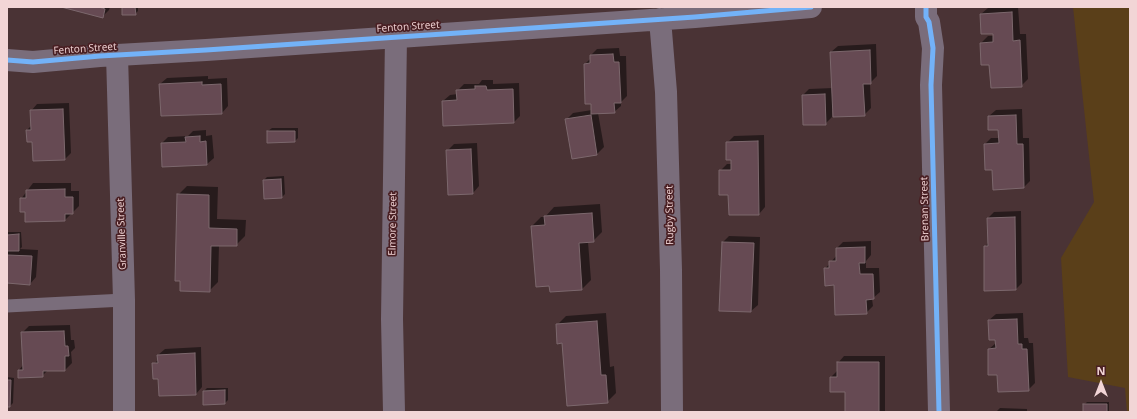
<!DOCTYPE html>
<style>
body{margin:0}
#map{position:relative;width:1137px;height:419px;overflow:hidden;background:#4a3335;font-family:"Open Sans",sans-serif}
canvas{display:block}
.frame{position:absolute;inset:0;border:8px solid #f2d5d6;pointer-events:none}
.north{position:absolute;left:1081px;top:363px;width:40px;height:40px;-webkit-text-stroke:3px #491f23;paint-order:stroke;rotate:0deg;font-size:11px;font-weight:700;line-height:16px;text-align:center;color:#f2d5d6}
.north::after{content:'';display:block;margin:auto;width:14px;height:18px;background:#f2d5d6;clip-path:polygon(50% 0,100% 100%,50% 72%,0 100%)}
</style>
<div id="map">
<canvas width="1137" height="419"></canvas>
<div class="frame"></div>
<div class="north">N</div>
</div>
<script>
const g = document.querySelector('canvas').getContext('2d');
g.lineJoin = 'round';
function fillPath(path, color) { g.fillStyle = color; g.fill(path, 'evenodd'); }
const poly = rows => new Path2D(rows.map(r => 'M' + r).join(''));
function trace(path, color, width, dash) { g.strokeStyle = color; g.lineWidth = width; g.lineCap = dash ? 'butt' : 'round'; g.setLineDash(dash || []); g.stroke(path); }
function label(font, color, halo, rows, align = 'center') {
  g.font = font + ' "Open Sans",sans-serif'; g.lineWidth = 3.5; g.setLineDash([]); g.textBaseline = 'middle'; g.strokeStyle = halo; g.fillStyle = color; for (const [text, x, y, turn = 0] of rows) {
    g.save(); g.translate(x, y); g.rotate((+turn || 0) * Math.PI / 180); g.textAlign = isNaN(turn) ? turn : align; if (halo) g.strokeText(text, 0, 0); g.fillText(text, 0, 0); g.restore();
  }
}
fillPath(poly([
 [1073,7,1130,7,1130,412,1127,412,1125,388,1068,377,1061,258,1094,202]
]), '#5a3f19');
fillPath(poly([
 [65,7,110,7,109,10,102,17],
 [123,7,138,7,138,11,135,14],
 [1018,7,1020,34,1026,34,1028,79,1021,86,990,64,981,43,988,36,994,36,994,33,981,14,988,8],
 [876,44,877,76,870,83,871,108,864,115,832,110,832,117,825,124,803,95,809,89,833,88,831,52,838,46],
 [619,48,620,56,626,56,627,96,621,102,621,106,614,112,598,113,604,147,597,154,573,158,566,120,573,113,592,110,585,64,591,58,591,55,597,49],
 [208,76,208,79,227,78,228,106,222,113,160,84,167,78],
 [482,80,493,80,493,84,519,83,520,116,514,122,443,101,450,95,458,94,457,91,464,84,479,84],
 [69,103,71,153,65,159,33,141,27,130,31,126,31,111,37,104],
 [1022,109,1023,138,1029,138,1030,181,1024,187,993,169,985,144,991,138,1000,138,999,129,989,116,996,110],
 [272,128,298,128,298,138,295,141,268,131],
 [206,130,206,136,212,135,214,158,207,164,163,166,162,143,168,137,188,136,193,131],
 [764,135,765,207,759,214,729,194,720,171,727,164,732,164,727,143,734,136],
 [477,143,479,186,473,193,447,151,454,144],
 [284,176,285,194,282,197,265,198,264,180,267,177],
 [33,183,71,183,71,191,79,191,79,206,65,220,26,221,26,210,21,199],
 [187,186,218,187,217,219,246,220,245,236,236,245,219,245,218,282,209,291,178,195],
 [600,204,602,232,593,241,588,242,591,280,582,289,532,226,541,217,545,217,554,207],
 [1021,211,1022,283,1016,289,985,247,988,243,988,218,994,212],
 [7,232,21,232,22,247,20,249,38,250,36,277,30,284,7,282],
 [729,236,760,237,758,305,751,311,720,310,723,242],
 [871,241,871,255,866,261,866,268,879,268,880,292,872,299,873,306,866,313,835,284,825,269,837,255,837,248,843,242],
 [606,313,610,367,614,366,616,393,607,402,563,342,557,325,566,316],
 [1023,313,1024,338,1028,338,1029,343,1033,343,1035,383,1028,390,998,374,989,349,996,343,989,320,996,314],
 [70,325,71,340,74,340,75,348,71,352,72,363,65,370,48,370,42,376,19,370,23,365,22,333,29,326],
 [201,347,202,387,196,394,159,378,154,364,159,359,158,355,165,349],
 [844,356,885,356,885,412,846,412,846,391,831,377,837,371,838,363],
 [7,377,14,378,13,403,10,406,7,406],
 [207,388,228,388,228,400,225,403,204,391],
 [1087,402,1109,402,1109,412,1084,412,1084,405],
 [1000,408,1027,409,1027,412,996,412]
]), '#0007');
const building = poly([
 [61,7,99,7,105,9,103,18,61,7],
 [122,7,135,7,136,15,122,15,122,7],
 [1012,12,1013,41,1020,40,1022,87,991,88,989,65,981,65,980,43,993,42,993,34,981,34,980,14,1012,12],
 [870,50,871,84,863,84,865,116,833,117,830,52,870,50],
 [613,54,614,62,619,62,621,103,614,103,615,113,591,114,591,104,585,104,584,64,590,63,590,55,613,54],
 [202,82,202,85,221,84,222,114,161,116,159,84,202,82],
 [475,86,486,86,487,90,513,89,514,123,443,126,442,101,457,100,456,90,475,89,475,86],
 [825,94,826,125,803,125,802,95,825,94],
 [63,109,65,160,33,161,32,142,27,142,26,130,31,130,30,110,63,109],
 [591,115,597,155,572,159,565,119,591,115],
 [1016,115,1017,144,1023,144,1024,188,993,190,992,170,985,170,984,144,999,143,998,130,988,130,988,116,1016,115],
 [267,131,295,131,295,142,267,143,267,131],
 [200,136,200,142,206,141,207,165,162,167,161,143,186,142,185,137,200,136],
 [758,141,759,215,729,215,728,195,719,195,719,170,731,170,731,160,726,160,726,142,758,141],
 [471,149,473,194,448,195,446,150,471,149],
 [281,179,282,198,264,199,263,180,281,179],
 [65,189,65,197,73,197,73,214,65,214,65,221,25,222,25,212,20,212,20,198,26,198,26,190,65,189],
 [177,194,209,195,209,228,237,229,237,246,211,246,210,292,180,291,180,281,175,281,177,194],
 [592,213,594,242,579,243,582,290,550,292,549,286,536,287,531,226,545,225,544,216,592,213],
 [1015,217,1016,290,984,291,984,246,988,246,987,218,1015,217],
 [19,234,19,251,7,251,7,235,19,234],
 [722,242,754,243,751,312,719,311,722,242],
 [865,247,865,263,859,263,860,274,873,274,874,299,866,300,867,314,835,315,834,285,825,286,824,268,829,268,829,261,836,261,836,248,865,247],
 [7,255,32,256,30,285,7,283,7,255],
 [1017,319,1018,344,1022,344,1022,349,1027,349,1029,391,998,392,997,375,988,375,988,349,996,348,995,340,989,340,988,320,1017,319],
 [597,321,601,375,606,375,608,403,567,406,562,343,557,344,556,324,597,321],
 [64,331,65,346,68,346,69,356,65,356,65,371,43,371,43,377,18,378,18,370,23,370,21,332,64,331],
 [195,353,196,395,159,396,158,379,153,379,152,363,158,363,157,355,195,353],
 [837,362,879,362,879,412,845,412,845,392,830,392,830,377,837,377,837,362],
 [7,380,11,380,10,407,7,407,7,380],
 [225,390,225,404,203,405,203,391,225,390],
 [1083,404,1107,404,1107,412,1083,412,1083,404]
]);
fillPath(building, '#664a53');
trace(building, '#7c686d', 1);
trace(poly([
 [7,306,124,300]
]), '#7a6d7b', 13);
trace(poly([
 [926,7,926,17,929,22,933,48,931,85,939,412],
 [660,19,666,92,671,270,672,412],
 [117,55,124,300,124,412],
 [7,60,33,62,100,56,206,50,695,17,811,7],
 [394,412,392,319,396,37]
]), '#7a6d7b', 22);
trace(poly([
 [926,7,926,17,929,22,933,48,931,85,939,412],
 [7,60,33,62,100,56,206,50,695,17,811,7]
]), '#73b2f8', 5);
label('10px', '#f2d5d6', '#491f23', [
 ["Fenton Street",408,27,-4],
 ["Fenton Street",85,49,-4],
 ["Brenan Street",925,209,-91],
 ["Rugby Street",670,215,-91],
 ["Elmore Street",393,224,-89],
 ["Granville Street",122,234,-92]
]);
</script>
